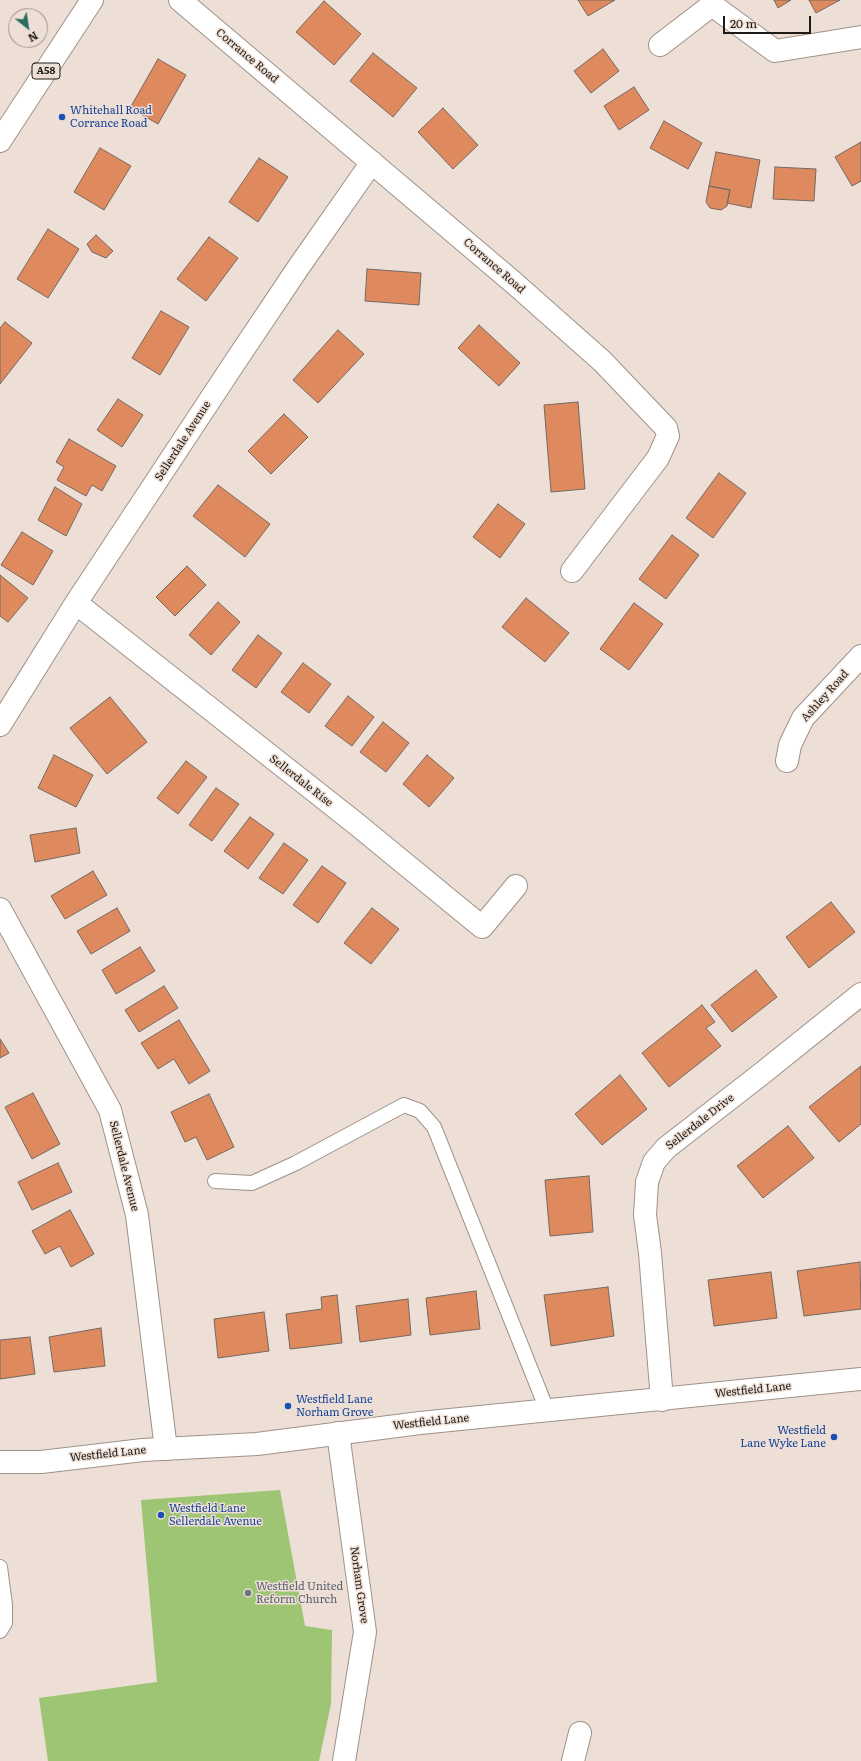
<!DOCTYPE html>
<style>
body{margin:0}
#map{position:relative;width:861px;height:1761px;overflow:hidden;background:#eddfd5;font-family:Literata,serif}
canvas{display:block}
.north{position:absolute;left:8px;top:8px;width:40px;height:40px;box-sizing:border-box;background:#eddfd5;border:1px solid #9b9089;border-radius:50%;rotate:150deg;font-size:11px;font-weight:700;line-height:16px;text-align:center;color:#1f1a16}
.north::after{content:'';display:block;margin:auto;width:14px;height:18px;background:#296d60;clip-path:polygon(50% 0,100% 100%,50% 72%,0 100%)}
.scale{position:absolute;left:723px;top:16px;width:88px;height:18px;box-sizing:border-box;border:2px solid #1f1a16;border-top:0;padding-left:5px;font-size:12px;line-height:14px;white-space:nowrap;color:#1f1a16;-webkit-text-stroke:3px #eddfd5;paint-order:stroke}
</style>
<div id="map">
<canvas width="861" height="1761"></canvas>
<div class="north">N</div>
<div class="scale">20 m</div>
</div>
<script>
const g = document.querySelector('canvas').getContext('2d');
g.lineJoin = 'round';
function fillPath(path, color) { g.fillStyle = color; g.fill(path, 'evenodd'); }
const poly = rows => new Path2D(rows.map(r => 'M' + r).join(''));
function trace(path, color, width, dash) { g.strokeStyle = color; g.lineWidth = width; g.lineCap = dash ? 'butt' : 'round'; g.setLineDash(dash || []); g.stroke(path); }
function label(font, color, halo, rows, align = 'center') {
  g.font = font + ' Literata,serif'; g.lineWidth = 3; g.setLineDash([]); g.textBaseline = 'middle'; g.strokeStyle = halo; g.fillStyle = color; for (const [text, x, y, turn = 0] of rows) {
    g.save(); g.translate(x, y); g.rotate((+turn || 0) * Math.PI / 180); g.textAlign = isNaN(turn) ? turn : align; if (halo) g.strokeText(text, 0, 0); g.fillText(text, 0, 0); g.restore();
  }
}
fillPath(poly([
 [280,1490,305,1626,332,1630,331,1704,319,1761,48,1761,39,1698,157,1682,141,1500]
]), '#9dc573');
const building = poly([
 [578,0,615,0,588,16,578,0],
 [774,0,791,0,778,8,774,0],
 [809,0,840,0,816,13,809,0],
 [324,1,361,34,334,65,296,32,324,1],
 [603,49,619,71,591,93,574,71,603,49],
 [373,53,417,88,393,117,350,81,373,53],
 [158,59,186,75,158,124,130,108,158,59],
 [634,87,649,110,619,130,604,106,634,87],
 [443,108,478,145,453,169,418,132,443,108],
 [664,121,702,143,688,169,650,148,664,121],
 [861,142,861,181,852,186,835,157,861,142],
 [100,148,131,166,104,210,74,192,100,148],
 [716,152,760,160,751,208,727,203,730,190,709,186,716,152],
 [259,158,288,177,258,222,229,202,259,158],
 [775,167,816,169,814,201,773,199,775,167],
 [709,186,730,190,727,206,721,210,710,208,706,202,709,186],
 [48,229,79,249,48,298,17,279,48,229],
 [96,235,113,251,106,258,92,252,87,244,96,235],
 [209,237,238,258,206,301,177,279,209,237],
 [367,269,421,273,419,305,365,301,367,269],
 [161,311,189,327,160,375,132,358,161,311],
 [5,322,32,343,0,384,0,328,5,322],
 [479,325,520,363,499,386,458,348,479,325],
 [338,330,364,354,318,403,293,380,338,330],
 [118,399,143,415,122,447,97,430,118,399],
 [578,402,585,489,551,492,544,405,578,402],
 [284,414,308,437,271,474,248,451,284,414],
 [69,439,116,466,102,491,92,485,86,496,57,480,64,467,56,462,69,439],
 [719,473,746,493,713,538,686,518,719,473],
 [218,485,270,524,245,557,193,516,218,485],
 [55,487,82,504,66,536,38,520,55,487],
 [498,504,525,524,500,558,473,537,498,504],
 [22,532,53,551,33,585,1,565,22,532],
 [672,535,699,555,666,599,639,579,672,535],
 [187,566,206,585,175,616,156,597,187,566],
 [0,575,28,598,8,622,0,616,0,575],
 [526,598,569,633,545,662,502,627,526,598],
 [218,602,240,622,211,655,189,635,218,602],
 [634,603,663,624,629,670,600,649,634,603],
 [258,635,282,653,256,688,232,670,258,635],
 [303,663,331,684,309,713,281,692,303,663],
 [348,696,374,717,352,746,325,726,348,696],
 [110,697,147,742,107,774,70,728,110,697],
 [383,722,409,743,386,772,360,752,383,722],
 [54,755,93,775,76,807,38,788,54,755],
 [427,755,454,778,429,807,403,784,427,755],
 [186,761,207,777,178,814,157,798,186,761],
 [216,788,239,804,212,841,189,825,216,788],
 [250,817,274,834,248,869,224,851,250,817],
 [76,828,80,853,35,862,30,835,76,828],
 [284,843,308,860,283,894,259,878,284,843],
 [322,866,346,883,318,923,293,905,322,866],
 [93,871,107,895,65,919,51,896,93,871],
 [831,902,855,932,809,968,786,937,831,902],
 [117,908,130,931,91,954,77,931,117,908],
 [372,908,399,929,371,964,344,943,372,908],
 [140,947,155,971,116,994,102,970,140,947],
 [756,970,777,997,732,1032,711,1005,756,970],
 [164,986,178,1008,139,1032,125,1010,164,986],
 [702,1005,715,1022,706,1028,721,1046,669,1087,642,1053,702,1005],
 [179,1020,210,1071,189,1084,174,1059,158,1069,141,1043,179,1020],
 [0,1039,9,1053,0,1058,0,1039],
 [861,1066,861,1124,839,1142,809,1107,861,1066],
 [620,1075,647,1109,602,1145,575,1114,620,1075],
 [33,1093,60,1144,32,1159,5,1107,33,1093],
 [209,1094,234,1147,207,1160,196,1137,185,1142,171,1112,209,1094],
 [788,1126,814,1158,763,1198,737,1166,788,1126],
 [58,1163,72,1192,32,1210,18,1182,58,1163],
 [589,1176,593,1232,550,1236,545,1180,589,1176],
 [70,1210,94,1254,71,1267,60,1246,45,1254,32,1231,70,1210],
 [860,1262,861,1309,804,1316,797,1271,860,1262],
 [771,1272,777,1318,714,1326,708,1280,771,1272],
 [608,1287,614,1336,551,1346,544,1295,608,1287],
 [476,1291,480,1329,430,1335,426,1298,476,1291],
 [337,1295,342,1343,290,1349,286,1314,322,1309,321,1297,337,1295],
 [408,1299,411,1335,360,1342,356,1306,408,1299],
 [264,1312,269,1351,218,1358,214,1319,264,1312],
 [101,1328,105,1366,54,1372,49,1337,101,1328],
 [30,1337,35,1374,0,1379,0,1340,30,1337]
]);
fillPath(building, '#df8a5e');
trace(building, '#756861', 1);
const service = poly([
 [215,1181,252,1183,296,1163,404,1105,420,1111,434,1127,547,1410],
 [0,1567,5,1605,5,1623,0,1631]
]);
const minor = poly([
 [180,0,514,283,602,361,666,428,668,436,658,458,572,571],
 [660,45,712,5,775,51,861,37],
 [76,603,354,822,482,927,516,886],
 [0,725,76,603,237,359,298,268,372,162],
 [787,761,790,745,803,718,861,656],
 [0,909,110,1110,137,1215,166,1449],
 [662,1400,650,1253,645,1215,647,1182,654,1162,666,1148,760,1075,861,994],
 [338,1433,365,1632,344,1761],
 [573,1761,580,1733]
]);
const secondary = poly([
 [0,1462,41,1462,143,1450,257,1444,420,1423,861,1379]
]);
const trunk = poly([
 [0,141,92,0]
]);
trace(service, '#9e9289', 16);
trace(minor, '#9e9289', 24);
trace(secondary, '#9e9289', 24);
trace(trunk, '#9e9289', 24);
trace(service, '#fff', 14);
trace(minor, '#fff', 22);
trace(secondary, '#fff', 22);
trace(trunk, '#fff', 22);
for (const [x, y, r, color] of [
 [62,117,4,"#1a4fb4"],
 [288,1406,4,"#1a4fb4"],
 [834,1437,4,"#1a4fb4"],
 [161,1515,4,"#1a4fb4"],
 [248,1593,4,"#6b7280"]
]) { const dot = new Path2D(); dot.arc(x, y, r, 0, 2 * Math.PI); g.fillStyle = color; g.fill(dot); trace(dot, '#eddfd5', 1.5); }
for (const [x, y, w] of [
 [46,71,28]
]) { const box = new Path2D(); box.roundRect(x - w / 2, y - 8, w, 16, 3); g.fillStyle = '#eddfd5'; g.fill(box); trace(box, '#1f1a16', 1); }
label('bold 10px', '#1f1a16', null, [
 ["A58",46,71]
]);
label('11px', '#1f1a16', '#eddfd5', [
 ["Corrance Road",247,56,40],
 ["Corrance Road",494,266,41],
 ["Sellerdale Avenue",183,441,-57],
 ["Ashley Road",825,696,-48],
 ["Sellerdale Rise",301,781,38],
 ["Sellerdale Drive",700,1122,-38],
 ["Sellerdale Avenue",124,1166,76],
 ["Westfield Lane",753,1390,-6],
 ["Westfield Lane",431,1422,-6],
 ["Westfield Lane",108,1454,-6],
 ["Norham Grove",359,1585,82]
]);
label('11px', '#164399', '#eddfd5', [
 ["Whitehall Road",70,111],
 ["Corrance Road",70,124],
 ["Westfield Lane",296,1400],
 ["Norham Grove",296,1413],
 ["Westfield",826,1431,"right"],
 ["Lane Wyke Lane",826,1444,"right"],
 ["Westfield Lane",169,1509],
 ["Sellerdale Avenue",169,1522]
], 'left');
label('11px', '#5b616d', '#eddfd5', [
 ["Westfield United",256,1587],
 ["Reform Church",256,1600]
], 'left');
</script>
